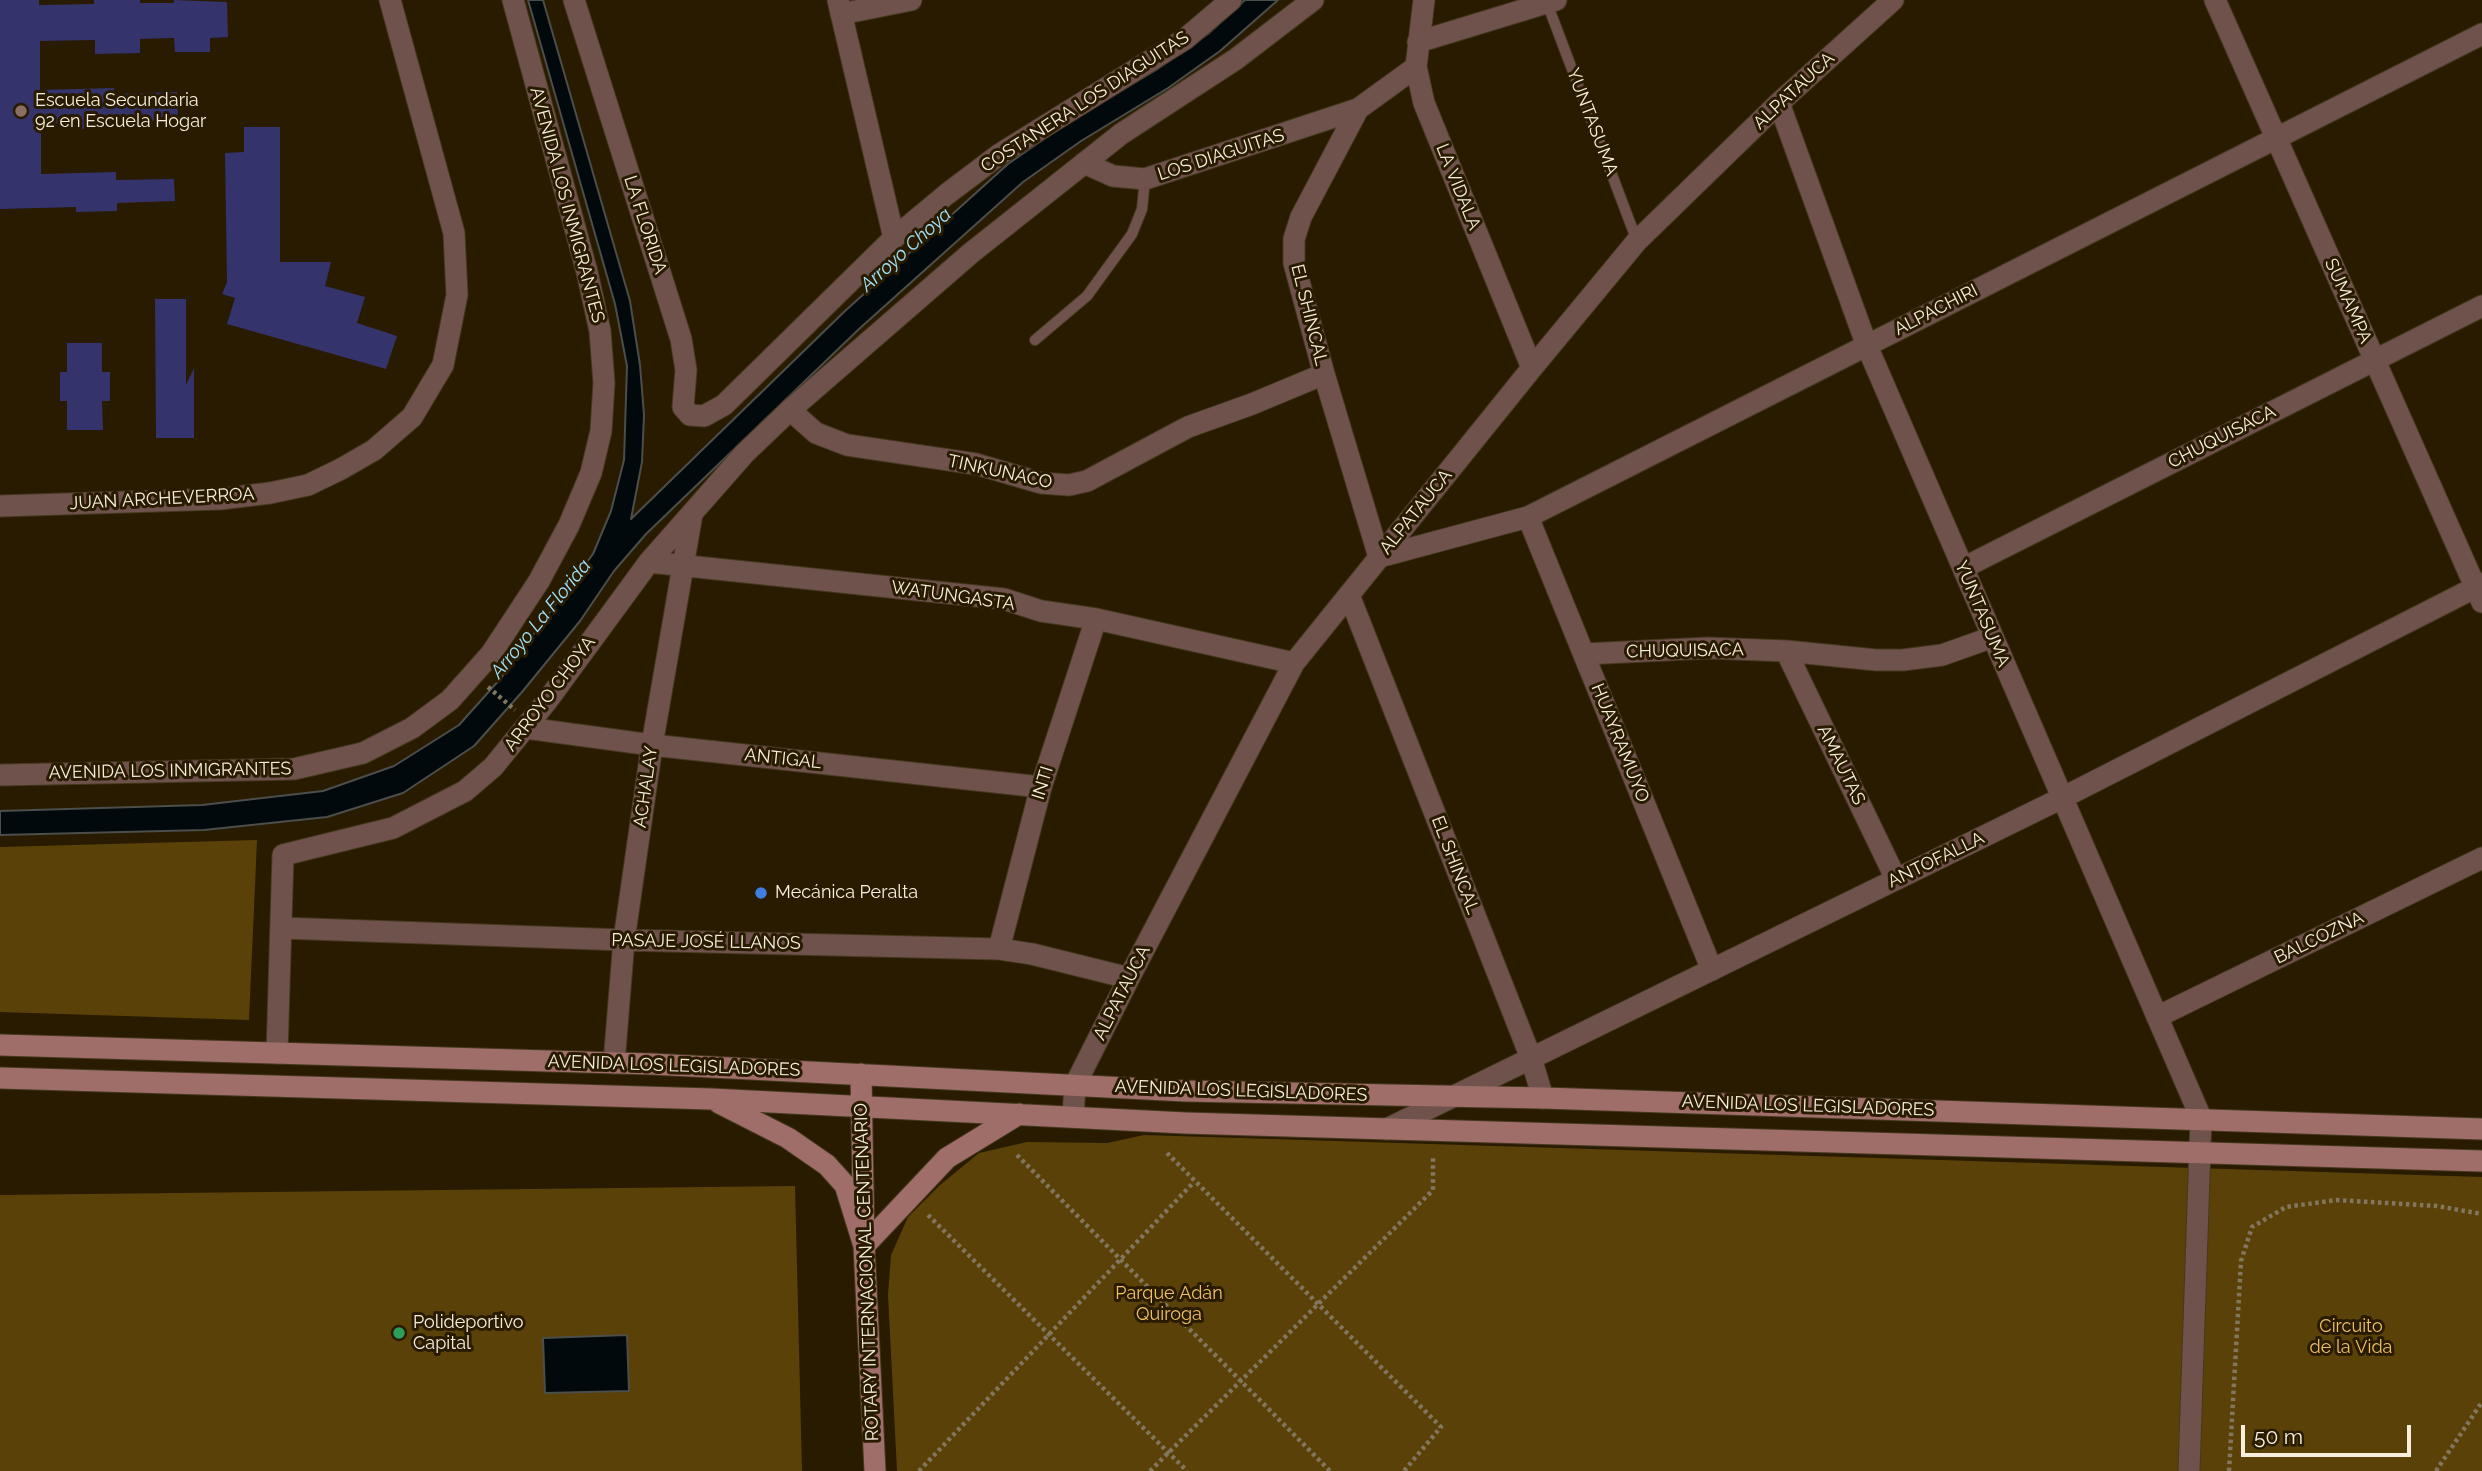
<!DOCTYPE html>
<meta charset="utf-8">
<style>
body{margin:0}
#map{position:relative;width:2482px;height:1471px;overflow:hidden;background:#291b00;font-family:Raleway,sans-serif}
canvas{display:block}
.scale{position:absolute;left:2241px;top:1425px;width:170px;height:32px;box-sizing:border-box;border:4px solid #f7eedd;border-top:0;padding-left:9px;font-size:21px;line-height:24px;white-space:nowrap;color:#f7eedd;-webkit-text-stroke:5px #291b00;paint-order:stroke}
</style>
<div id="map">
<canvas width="2482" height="1471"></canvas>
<div class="scale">50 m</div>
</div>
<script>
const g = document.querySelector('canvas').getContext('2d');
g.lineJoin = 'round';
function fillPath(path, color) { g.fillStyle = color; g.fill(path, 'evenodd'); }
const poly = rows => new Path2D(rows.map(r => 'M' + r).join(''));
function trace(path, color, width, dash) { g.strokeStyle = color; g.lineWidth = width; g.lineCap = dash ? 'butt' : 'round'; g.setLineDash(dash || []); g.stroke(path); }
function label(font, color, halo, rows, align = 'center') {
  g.font = font + ' Raleway,sans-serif'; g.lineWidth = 6; g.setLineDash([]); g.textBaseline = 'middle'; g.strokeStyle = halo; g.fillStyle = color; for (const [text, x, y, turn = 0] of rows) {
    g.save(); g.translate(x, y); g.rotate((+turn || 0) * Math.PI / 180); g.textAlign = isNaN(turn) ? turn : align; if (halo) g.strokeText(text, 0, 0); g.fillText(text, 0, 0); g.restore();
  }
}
fillPath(poly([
 [257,840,249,1020,0,1012,0,847],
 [1144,1135,2482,1177,2482,1471,897,1471,888,1295,891,1255,908,1217,940,1185,979,1153,1027,1142,1107,1143],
 [795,1186,802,1471,0,1471,0,1195]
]), '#5a4108');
const water = poly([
 [528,0,543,0,630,301,640,365,644,415,642,462,631,519,845,311,1008,164,1067,123,1156,70,1208,34,1245,0,1278,0,1220,51,1168,88,1081,141,1023,182,859,329,646,534,614,571,580,621,522,692,474,746,403,793,327,817,204,830,0,835,0,811,202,805,323,791,394,766,459,725,501,678,593,554,611,511,624,460,627,366,615,304,528,0],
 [627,1335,629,1391,545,1393,543,1338,627,1335]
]);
fillPath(water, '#01090c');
trace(water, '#4b4e4b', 2);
fillPath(poly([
 [0,0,39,0,39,5,94,4,94,0,140,0,140,3,174,3,174,0,227,2,228,37,210,38,210,52,175,52,174,38,140,39,140,53,95,54,95,40,40,41,40,90,114,88,114,94,177,92,178,120,115,122,115,128,75,129,74,123,41,124,41,174,116,172,116,180,174,179,175,201,117,203,117,211,76,212,76,207,0,209],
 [244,127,280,127,280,262,331,262,325,286,365,297,357,323,397,336,386,369,227,324,235,298,222,294,227,282,225,153,244,152],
 [155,299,186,299,186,385,194,368,194,438,156,438],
 [67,343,102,343,102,372,110,372,110,401,102,401,103,430,67,430,67,401,60,401,60,372,67,372]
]), '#34336b');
const lane = poly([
 [1547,3,1637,241],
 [1035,340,1087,296,1132,234,1142,209,1145,179]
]);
const street = poly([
 [574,0,681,339,686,370,683,407,690,415,704,416,724,405,894,238,947,194,1000,154,1185,39,1231,0],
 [838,0,894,238],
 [1424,0,1416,67,1424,103,1532,368],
 [2215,0,2482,602],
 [841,14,911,0],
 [1418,42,1556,0],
 [1416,67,1358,109,1301,217,1294,239,1294,263,1324,374,1379,557,1528,517,2482,34],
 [1779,103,1867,346,2201,1118,2189,1471],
 [1084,163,1113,176,1145,179,1358,109],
 [790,410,816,433,847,445,976,464,1041,483,1069,485,1087,481,1188,427,1252,404,1324,374],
 [0,506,220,499,270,493,308,485,341,469,374,450,412,417,443,365,457,295,454,233,390,0],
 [1528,517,1712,970],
 [649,562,1004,599,1041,611,1096,619,1294,663],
 [1963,568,2482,306],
 [1349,595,1531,1058,1543,1098],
 [1786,651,1896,879],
 [1584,654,1708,648,1786,651,1876,660,1903,660,1942,655,1993,637],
 [526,728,652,745,1041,787],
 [0,775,294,769,363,753,412,728,450,700,491,654,539,581,569,525,591,473,601,431,604,383,600,331,587,272,513,0],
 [281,928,624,940,999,949,1032,954,1129,978],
 [999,949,1041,787,1096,619],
 [2157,1017,2482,858],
 [277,1053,283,855,393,828,465,791,493,767,547,701,649,562,745,453,790,410,971,253,1121,134,1236,59,1313,0],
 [614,1063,624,940,652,745,692,514],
 [1073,1117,1075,1085,1129,978,1294,663,1532,368,1637,241,1779,103,1893,0],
 [1387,1129,2062,798,2482,584]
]);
const secondary = poly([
 [0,1045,651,1064,1186,1091,1543,1098,2482,1129],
 [861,1074,864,1246,875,1471],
 [0,1078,711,1099,1185,1123,2482,1161],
 [719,1103,788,1138,827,1165,845,1185,864,1246,947,1158,1019,1114]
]);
trace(lane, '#46391f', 12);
trace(street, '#46391f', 23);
trace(secondary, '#46391f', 23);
trace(poly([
 [488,687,515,710],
 [1167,1153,1441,1427,1404,1471],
 [1017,1155,1330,1471],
 [928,1215,1187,1471],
 [919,1471,1194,1182],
 [1150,1471,1433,1190,1433,1158],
 [2229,1471,2241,1261,2252,1227,2286,1207,2336,1200,2437,1206,2482,1214],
 [2436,1471,2482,1402]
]), '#82765f', 4.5, [3.5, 3.5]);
trace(lane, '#70524d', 10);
trace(street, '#70524d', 21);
trace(secondary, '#9f6e68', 21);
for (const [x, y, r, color] of [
 [21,111,7,"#8d6e63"],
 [761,893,7,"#3f7fe0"],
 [399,1333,7,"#2e9e5b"]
]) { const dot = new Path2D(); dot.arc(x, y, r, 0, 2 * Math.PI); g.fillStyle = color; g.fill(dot); trace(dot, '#291b00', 2.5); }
label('18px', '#f7eedd', '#291b00', [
 ["ALPATAUCA",1794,91,-43],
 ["COSTANERA LOS DIAGUITAS",1085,102,-33],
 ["YUNTASUMA",1592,122,69],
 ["LOS DIAGUITAS",1221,155,-18],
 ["LA VIDALA",1458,187,68],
 ["AVENIDA LOS INMIGRANTES",567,205,75],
 ["LA FLORIDA",645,225,72],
 ["SUMAMPA",2348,301,66],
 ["ALPACHIRI",1936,310,-27],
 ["EL SHINCAL",1309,315,76],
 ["CHUQUISACA",2222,437,-27],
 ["TINKUNACO",1000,472,12],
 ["JUAN ARCHEVERROA",162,499,-3],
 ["ALPATAUCA",1416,512,-51],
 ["WATUNGASTA",953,596,8],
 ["YUNTASUMA",1982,614,67],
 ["CHUQUISACA",1685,651,-1],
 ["ARROYO CHOYA",550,694,-53],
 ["HUAYRAMUYO",1620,743,68],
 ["ANTIGAL",783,759,6],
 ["AMAUTAS",1841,765,64],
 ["AVENIDA LOS INMIGRANTES",170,771,-1],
 ["INTI",1043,783,-73],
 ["ACHALAY",646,787,-82],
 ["ANTOFALLA",1936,860,-26],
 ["EL SHINCAL",1455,865,69],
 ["BALCOZNA",2319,938,-26],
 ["PASAJE JOSÉ LLANOS",706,942,1],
 ["ALPATAUCA",1122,993,-63],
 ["AVENIDA LOS LEGISLADORES",674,1066,2],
 ["AVENIDA LOS LEGISLADORES",1241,1091,2],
 ["AVENIDA LOS LEGISLADORES",1808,1106,2],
 ["ROTARY INTERNACIONAL CENTENARIO",867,1272,-92]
]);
label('18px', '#f7eedd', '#291b00', [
 ["Escuela Secundaria",35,101],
 ["92 en Escuela Hogar",35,122],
 ["Mecánica Peralta",775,893],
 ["Polideportivo",413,1323],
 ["Capital",413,1344]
], 'left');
label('18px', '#f0c063', '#291b00', [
 ["Parque Adán",1169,1294],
 ["Quiroga",1169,1315],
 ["Circuito",2351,1327],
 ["de la Vida",2351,1348]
]);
label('italic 19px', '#a0e3fa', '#291b00', [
 ["Arroyo Choya",906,250,-42],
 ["Arroyo La Florida",541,619,-51]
]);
</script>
